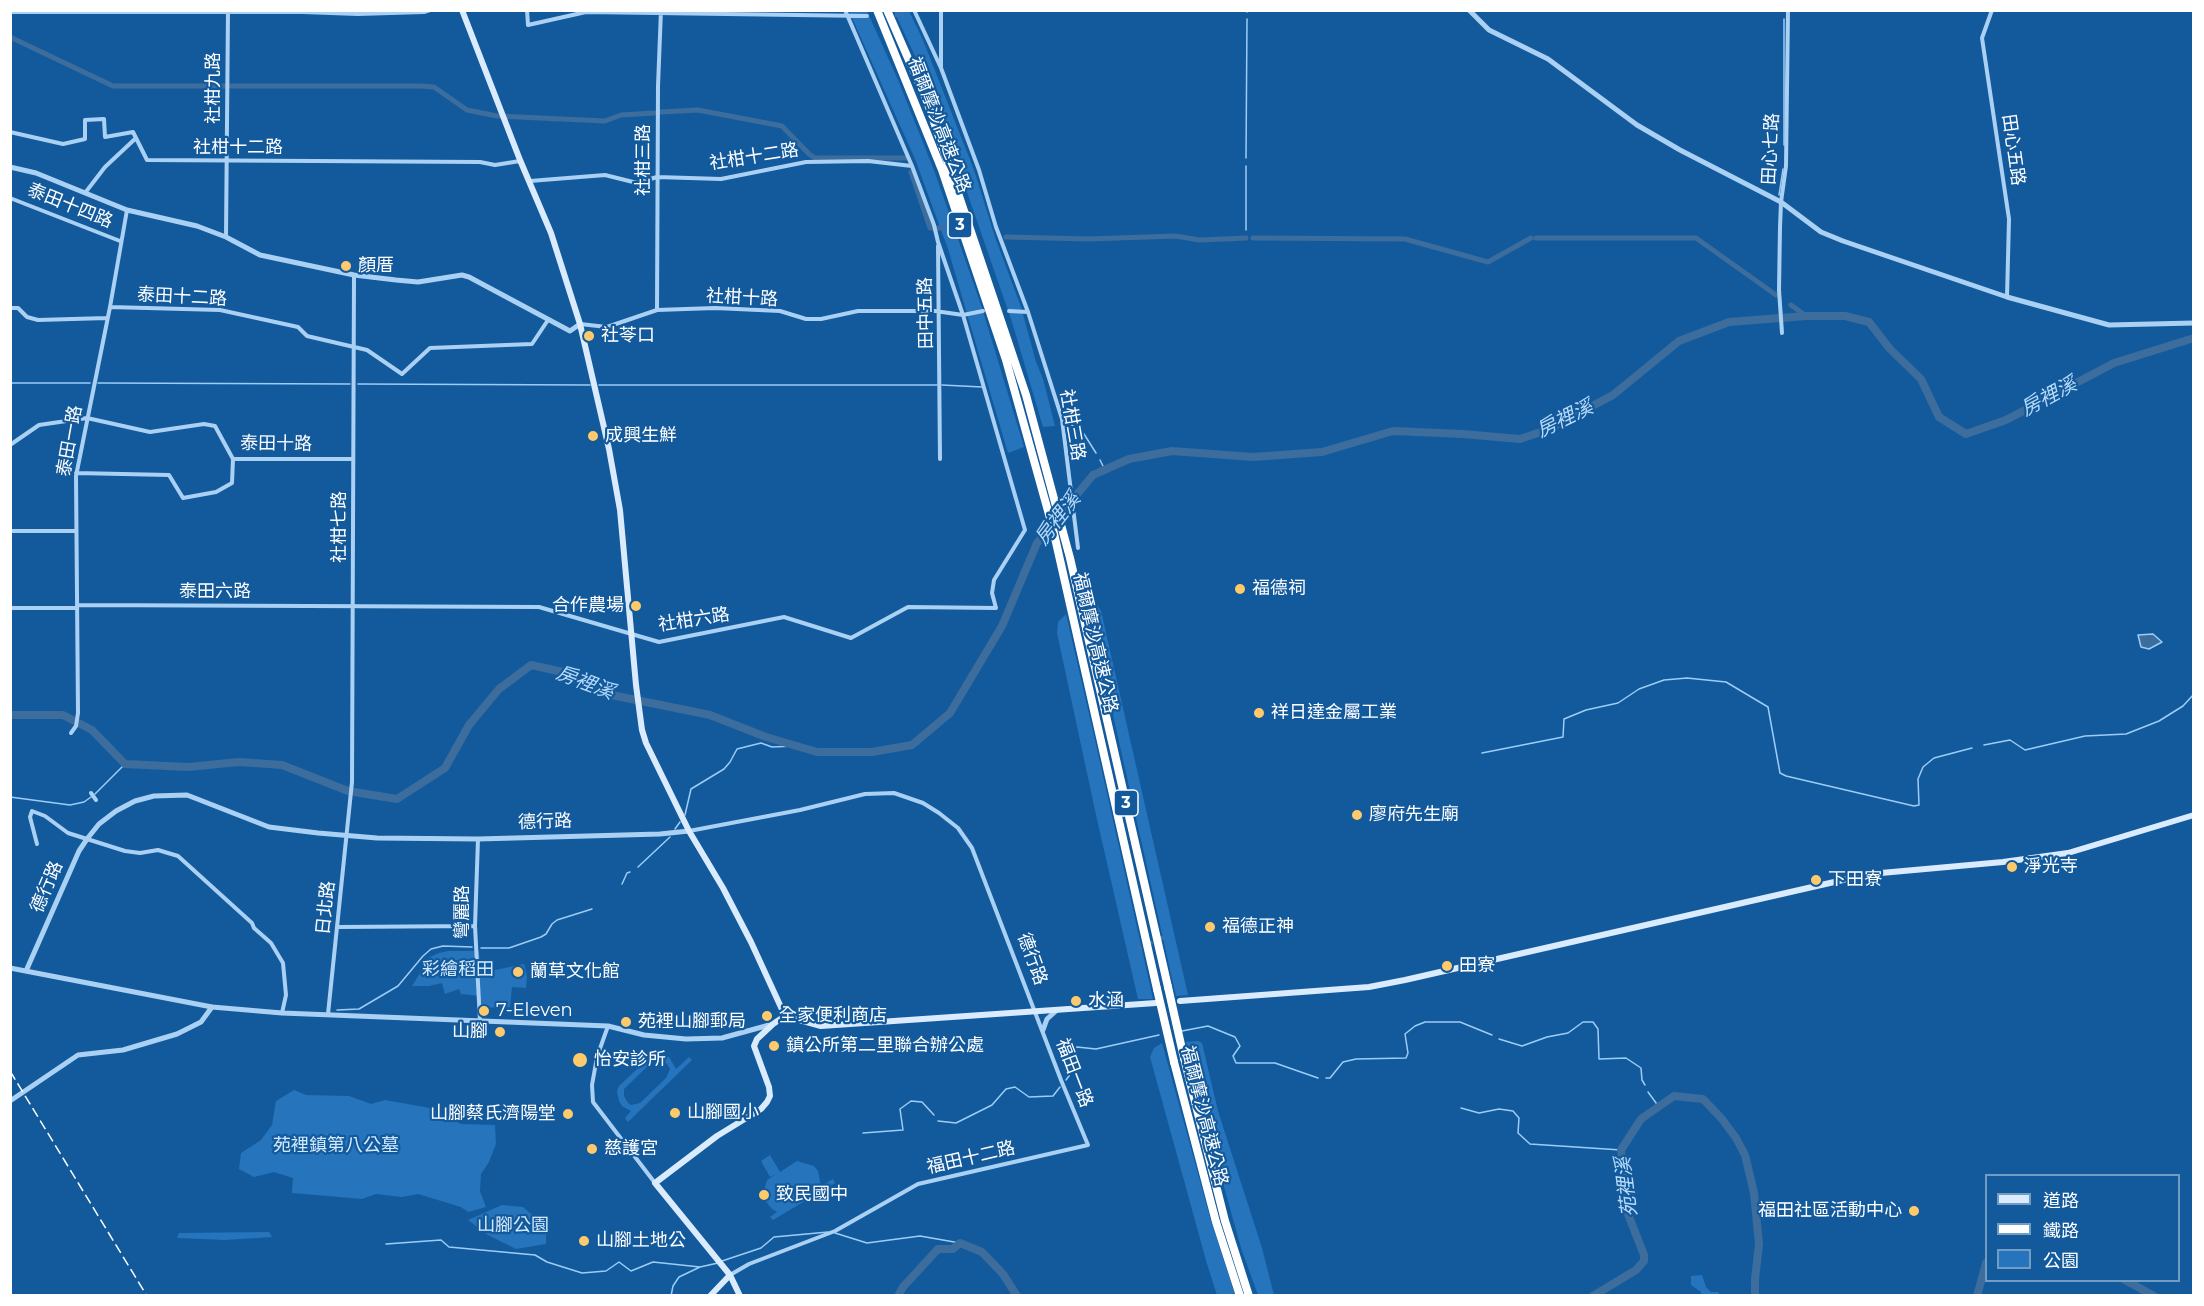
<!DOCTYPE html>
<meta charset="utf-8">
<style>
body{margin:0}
#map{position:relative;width:2204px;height:1306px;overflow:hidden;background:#135a9d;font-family:Montserrat,"Noto Sans TC",sans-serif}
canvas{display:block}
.frame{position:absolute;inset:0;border:12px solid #fff;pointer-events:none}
.legend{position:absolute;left:1985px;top:1174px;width:195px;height:108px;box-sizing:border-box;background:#135a9d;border:2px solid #719cc4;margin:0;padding:8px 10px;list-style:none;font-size:18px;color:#fff}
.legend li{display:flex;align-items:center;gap:12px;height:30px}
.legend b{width:30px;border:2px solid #719cc4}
</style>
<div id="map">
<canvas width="2204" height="1306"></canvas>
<div class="frame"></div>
<ul class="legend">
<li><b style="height:8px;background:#d9ebfd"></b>道路</li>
<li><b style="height:8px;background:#fff"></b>鐵路</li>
<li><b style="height:16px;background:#2674bb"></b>公園</li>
</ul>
</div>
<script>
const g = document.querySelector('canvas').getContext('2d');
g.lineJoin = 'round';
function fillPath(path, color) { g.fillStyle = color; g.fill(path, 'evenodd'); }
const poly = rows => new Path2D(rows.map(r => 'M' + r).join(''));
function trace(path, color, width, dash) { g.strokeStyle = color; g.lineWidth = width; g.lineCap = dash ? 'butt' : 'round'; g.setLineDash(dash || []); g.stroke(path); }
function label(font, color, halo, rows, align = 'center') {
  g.font = font + ' Montserrat,"Noto Sans TC",sans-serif'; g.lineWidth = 4.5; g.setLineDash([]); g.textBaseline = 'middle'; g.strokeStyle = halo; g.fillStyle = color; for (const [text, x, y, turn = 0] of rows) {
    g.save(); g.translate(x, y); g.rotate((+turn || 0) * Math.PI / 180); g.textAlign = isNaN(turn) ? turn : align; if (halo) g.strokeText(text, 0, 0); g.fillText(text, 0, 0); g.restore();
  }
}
fillPath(poly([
 [849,11,867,11,898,80,934,170,982,308,1024,447,1008,453,948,249,915,159],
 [894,11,909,11,923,40,974,170,995,237,1021,307,1036,362,1043,379,1055,426,1043,427,1012,322,934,97],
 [1087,599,1093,599,1101,611,1188,995,1176,996],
 [1066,614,1095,740,1153,999,1138,999,1096,815,1057,633,1058,622],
 [448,951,479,951,480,971,486,972,524,964,527,976,526,988,512,987,510,1007,480,1008,480,996,461,994,459,989,445,994,442,983,429,986,412,986,430,957,439,953],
 [1198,1041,1202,1043,1218,1111,1262,1248,1274,1295,1258,1295,1241,1248,1198,1093,1186,1042],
 [1162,1043,1211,1221,1235,1295,1217,1295,1207,1264,1150,1057,1154,1048],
 [658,1054,669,1057,676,1069,689,1057,692,1060,628,1122,625,1118,631,1111,622,1106,619,1101,617,1091,619,1086,652,1055],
 [660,1060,667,1064,670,1069,666,1078,640,1103,631,1105,628,1103,624,1096,624,1089,652,1062],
 [294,1090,306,1095,349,1096,371,1104,385,1100,430,1108,461,1124,495,1125,496,1144,489,1162,481,1174,480,1191,486,1207,468,1212,461,1207,418,1194,402,1197,376,1194,362,1199,292,1193,293,1178,274,1172,254,1177,239,1169,241,1153,261,1140,272,1125,276,1101],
 [770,1155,780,1172,797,1161,814,1166,818,1171,821,1186,833,1179,835,1183,773,1220,770,1217,777,1212,772,1209,762,1197,767,1180,776,1174,770,1177,761,1161],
 [502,1205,523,1207,546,1227,546,1244,516,1249,488,1235,468,1220],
 [269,1232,272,1237,225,1240,177,1238,179,1233],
 [1702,1275,1706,1287,1711,1292,1718,1292,1720,1295,1701,1295,1701,1292,1691,1285,1691,1276]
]), '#2674bb');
const water = poly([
 [2153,634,2162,642,2149,649,2141,647,2138,635,2153,634]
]);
fillPath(water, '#3c6d9d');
trace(water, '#9ccdf7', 1.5);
trace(poly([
 [1784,11,1784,10],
 [1247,12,1247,10],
 [1784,145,1784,19],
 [1246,158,1247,19],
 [1246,166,1246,230],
 [1779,195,1783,169],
 [10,383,90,383],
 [98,383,350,384],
 [358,384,590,385],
 [599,385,937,385],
 [942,385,982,387],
 [1069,423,1084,434,1096,453],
 [1100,460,1105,470],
 [2193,677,2194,680],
 [1984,745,2010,740,2025,750,2085,736,2126,734,2159,721,2183,706,2194,694],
 [1482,753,1563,737,1564,719,1586,710,1618,703,1639,689,1664,680,1687,678,1726,682,1768,707,1780,773,1786,776,1914,806,1919,805,1918,779,1923,767,1934,758,1972,748],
 [95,794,125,764],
 [10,797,70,805,84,802,91,797],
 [685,815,691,789,724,769,730,762,737,749,761,743,772,747,795,746],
 [675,829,680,822],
 [638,867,670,837],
 [622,884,627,873,630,872],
 [481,948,509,948,541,937,546,934,552,924,557,920,592,909],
 [337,1010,359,1009,398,986,423,956,431,949,443,946,472,947],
 [1182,1031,1208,1026,1235,1037,1240,1046,1233,1056,1236,1063,1275,1063,1318,1078],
 [1499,1039,1522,1046,1547,1037,1568,1033,1583,1022,1593,1022,1598,1029,1599,1059,1626,1058,1641,1068,1642,1080,1645,1085],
 [1326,1078,1330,1078,1343,1062,1356,1059,1406,1058,1408,1053,1405,1034,1415,1026,1425,1022,1460,1022,1492,1035],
 [1066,1080,1069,1076,1072,1049,1077,1047,1096,1049,1159,1035],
 [1648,1092,1659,1107],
 [1461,1108,1479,1113,1499,1109,1513,1111,1519,1118,1518,1133,1530,1144,1621,1150],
 [938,1121,956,1123,992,1105,1006,1089,1015,1087,1029,1097,1053,1096,1060,1087],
 [863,1133,903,1130,900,1109,911,1101,922,1102,934,1115],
 [835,1233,867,1243,920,1236,960,1243],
 [386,1244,441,1240,449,1247,535,1255,547,1262,582,1273,606,1271,619,1262,631,1271,653,1262,700,1267],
 [722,1261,761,1248,774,1237,828,1232],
 [671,1296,673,1286,679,1277,700,1267,718,1263]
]), '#9ccdf7', 1.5);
trace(poly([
 [10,37,113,86,421,86,434,87,467,110,497,116,605,121,621,115,654,113],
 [661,112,698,110,782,126,809,154,815,158,906,158],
 [911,172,930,228,942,228],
 [1006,237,1089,239,1175,236,1200,240,1246,238],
 [1253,238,1405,239,1488,262,1531,238],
 [1536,238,1696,238,1776,295],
 [1791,305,1806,316]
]), '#3c6d9d', 5);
trace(poly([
 [10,715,63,715,92,730,125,764,188,767,239,762,282,765,348,791,397,799,445,768,469,725,499,689,531,665,563,672,597,692,710,715,766,737,817,752,872,752,912,745,950,713,1002,626,1037,543,1093,475,1129,459,1172,451,1253,457,1322,452,1393,431,1463,434,1520,439,1547,430,1613,395,1679,341,1729,322,1806,316,1845,316,1869,322,1890,349,1921,379,1939,417,1966,434,2006,420,2114,363,2194,338],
 [2125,1280,2154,1296],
 [898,1296,903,1287,938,1249,953,1249,960,1243,982,1252,1003,1274,1017,1296],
 [1593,1296,1636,1270,1644,1261,1644,1255,1628,1214,1621,1150,1641,1119,1674,1096,1703,1099,1722,1119,1736,1138,1745,1155,1754,1193,1759,1244,1755,1279,1755,1296],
 [1977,1296,1986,1263]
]), '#3c6d9d', 8);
trace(poly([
 [889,15,904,15],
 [1138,949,1166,936]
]), '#3673ac', 4, [4, 2]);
trace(poly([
 [527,10,528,25,586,12,867,16],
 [914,10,941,68,979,170,996,227,1028,312,1009,311],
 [1992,10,1982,38,2009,219,2007,297],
 [10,12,303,12,358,14,424,12,430,10],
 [941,67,941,10],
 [10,132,63,144,85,139,85,120,104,119,105,137,133,132,147,160,480,162,495,165,520,161],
 [530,181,605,175,637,183,657,177,721,179,806,162,868,161,912,166],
 [85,193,105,167,136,138],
 [10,198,120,241],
 [226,237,228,10],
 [938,246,940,459],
 [110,307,220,310,298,327,307,336,367,350,402,374,430,348,532,344,548,320],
 [10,308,18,308,27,317,38,320,107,318],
 [657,310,658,86,661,10],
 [1028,312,1062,419,1078,548],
 [580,324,607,327,657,310,715,308,780,311,806,319,821,319,858,311,935,311,963,315,983,311],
 [1782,333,1779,290,1780,227,1781,202,1786,166,1788,10],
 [10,445,39,425,87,418,150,432,204,424,215,426,233,459,353,459],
 [76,473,169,475,183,498,216,492,232,483,233,459],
 [10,531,76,531],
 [77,605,539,607,659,642,784,617,851,638,908,607,996,608,992,593,994,580,1025,530,963,315,938,242,934,225,912,166,845,10],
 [10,608,77,608],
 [71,733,76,726,78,713,76,476,110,307,127,210],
 [91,793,96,800],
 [689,831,800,810,865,794,894,793,923,803,939,813,958,828,972,848,1061,1080,1088,1145,918,1184,835,1231,749,1264,730,1275],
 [478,839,475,926,480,1021],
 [37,844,30,817,32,811,45,816,68,833,125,851,140,853,158,850,178,856,252,923,254,928,271,943,283,963,286,995,282,1013],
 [338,927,475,926],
 [328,1014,352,782,354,275],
 [608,1026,597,1057,592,1085,593,1102,655,1183]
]), '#aad1f4', 4);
trace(poly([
 [1469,10,1489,30,1548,59,1637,125,1680,150,1781,202,1821,232,1843,241,2007,297,2109,325,2194,323],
 [10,167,36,173,127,210,197,226,226,237,260,255,354,275,396,280,418,282,462,275,469,277,570,331,580,324],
 [10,968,212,1007,282,1013,608,1026,644,1035,686,1039,722,1038,773,1024],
 [26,971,79,851,87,839,99,824,116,811,135,801,154,796,187,795,269,827,318,833,377,838,478,839,660,834,689,831],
 [1043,1030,1047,1019,1057,1010],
 [10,1101,78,1055,123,1050,177,1034,201,1022,212,1007]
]), '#aad1f4', 5);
trace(poly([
 [462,10,520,160,551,233,580,324,609,449,620,510,636,685,642,730,646,743,689,831,723,888,751,942,785,1016],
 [1180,1001,1369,987,1405,980,1843,880,1881,873,2003,862,2068,853,2194,815],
 [710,1296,730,1275],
 [740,1296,730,1275,655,1183,717,1136,761,1109,767,1102,770,1096,769,1087,754,1046,757,1039,773,1024,785,1016,821,1026,1156,1003]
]), '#d9ebfd', 6);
trace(poly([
 [877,10,942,170,1006,360,1053,529,1157,989],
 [887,10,928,104,1026,395,1070,558,1168,987],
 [1184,1058,1225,1221,1249,1296],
 [1174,1062,1216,1222,1240,1296]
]), '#fff', 8);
trace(poly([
 [10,1071,147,1296]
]), '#fff', 1.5, [10, 4.5]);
trace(poly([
 [1168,987,1184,1058],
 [1157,989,1174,1062]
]), '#fff', 8);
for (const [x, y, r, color] of [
 [346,266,6,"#ffca6c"],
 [589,336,6,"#ffca6c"],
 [593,436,6,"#ffca6c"],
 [1240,589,6,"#ffca6c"],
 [636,606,6,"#ffca6c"],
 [1259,713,6,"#ffca6c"],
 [1357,815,6,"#ffca6c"],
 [2012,867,6,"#ffca6c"],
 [1816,880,6,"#ffca6c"],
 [1210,927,6,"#ffca6c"],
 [1447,966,6,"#ffca6c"],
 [518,972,6,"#ffca6c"],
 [1076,1001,6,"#ffca6c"],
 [484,1011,6,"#ffca6c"],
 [767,1016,6,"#ffca6c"],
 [626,1022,6,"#ffca6c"],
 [500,1032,6,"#ffca6c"],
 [774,1046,6,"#ffca6c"],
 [580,1060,8,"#ffca6c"],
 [675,1113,6,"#ffca6c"],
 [568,1114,6,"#ffca6c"],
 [592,1149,6,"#ffca6c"],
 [764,1195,6,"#ffca6c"],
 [1914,1211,6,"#ffca6c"],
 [584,1241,6,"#ffca6c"]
]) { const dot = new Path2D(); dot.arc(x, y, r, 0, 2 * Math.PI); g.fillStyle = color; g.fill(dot); trace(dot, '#135a9d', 2); }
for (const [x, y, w] of [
 [960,225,24],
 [1126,803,24]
]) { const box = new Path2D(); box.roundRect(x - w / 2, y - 13, w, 26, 4.5); g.fillStyle = '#135a9d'; g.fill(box); trace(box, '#fff', 1.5); }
label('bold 16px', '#fff', null, [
 ["3",960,225],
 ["3",1126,803]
]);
label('18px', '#fff', '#135a9d', [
 ["社柑九路",214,88,-90],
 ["福爾摩沙高速公路",939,125,69],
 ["社柑十二路",238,148],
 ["田心七路",1771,149,-87],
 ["田心五路",2013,150,82],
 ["社柑十二路",754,157,-9],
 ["社柑三路",644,160,-90],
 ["泰田十四路",70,206,22],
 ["泰田十二路",182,297,3],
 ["社柑十路",742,298,3],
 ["田中五路",926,313,-91],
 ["社柑三路",1072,425,80],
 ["泰田一路",70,441,-80],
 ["泰田十路",276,444,1],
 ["社柑七路",340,527,-90],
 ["泰田六路",215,592],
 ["社柑六路",694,620,-9],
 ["福爾摩沙高速公路",1095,643,77],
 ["德行路",545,822,-2],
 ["德行路",47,887,-67],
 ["日北路",326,908,-84],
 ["彎麗路",463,912,-90],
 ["德行路",1032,959,70],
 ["福田一路",1074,1073,69],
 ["福爾摩沙高速公路",1204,1116,76],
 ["福田十二路",971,1158,-13]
]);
label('18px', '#fff', '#135a9d', [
 ["顏厝",358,266],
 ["社苓口",601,336],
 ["成興生鮮",605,436],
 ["福德祠",1252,589],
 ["合作農場",624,606,"right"],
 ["祥日達金屬工業",1271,713],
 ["廖府先生廟",1369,815],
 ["淨光寺",2024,867],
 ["下田寮",1828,880],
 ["福德正神",1222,927],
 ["田寮",1459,966],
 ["蘭草文化館",530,972],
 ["水涵",1088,1001],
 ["7-Eleven",496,1011],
 ["全家便利商店",779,1016],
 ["苑裡山腳郵局",638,1022],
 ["山腳",488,1032,"right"],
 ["鎮公所第二里聯合辦公處",786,1046],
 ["怡安診所",594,1060],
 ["山腳國小",687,1113],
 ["山腳蔡氏濟陽堂",556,1114,"right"],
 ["慈護宮",604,1149],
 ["致民國中",776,1195],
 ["福田社區活動中心",1902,1211,"right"],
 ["山腳土地公",596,1241]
], 'left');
label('18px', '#d2e9fd', '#135a9d', [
 ["彩繪稻田",458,970],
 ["苑裡鎮第八公墓",336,1146],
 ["山腳公園",513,1226]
]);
label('italic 20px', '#b6dafa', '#135a9d', [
 ["房裡溪",2049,397,-28],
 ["房裡溪",1565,419,-26],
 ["房裡溪",1058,519,-52],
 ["房裡溪",585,683,21],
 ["苑裡溪",1627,1187,-97]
]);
</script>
